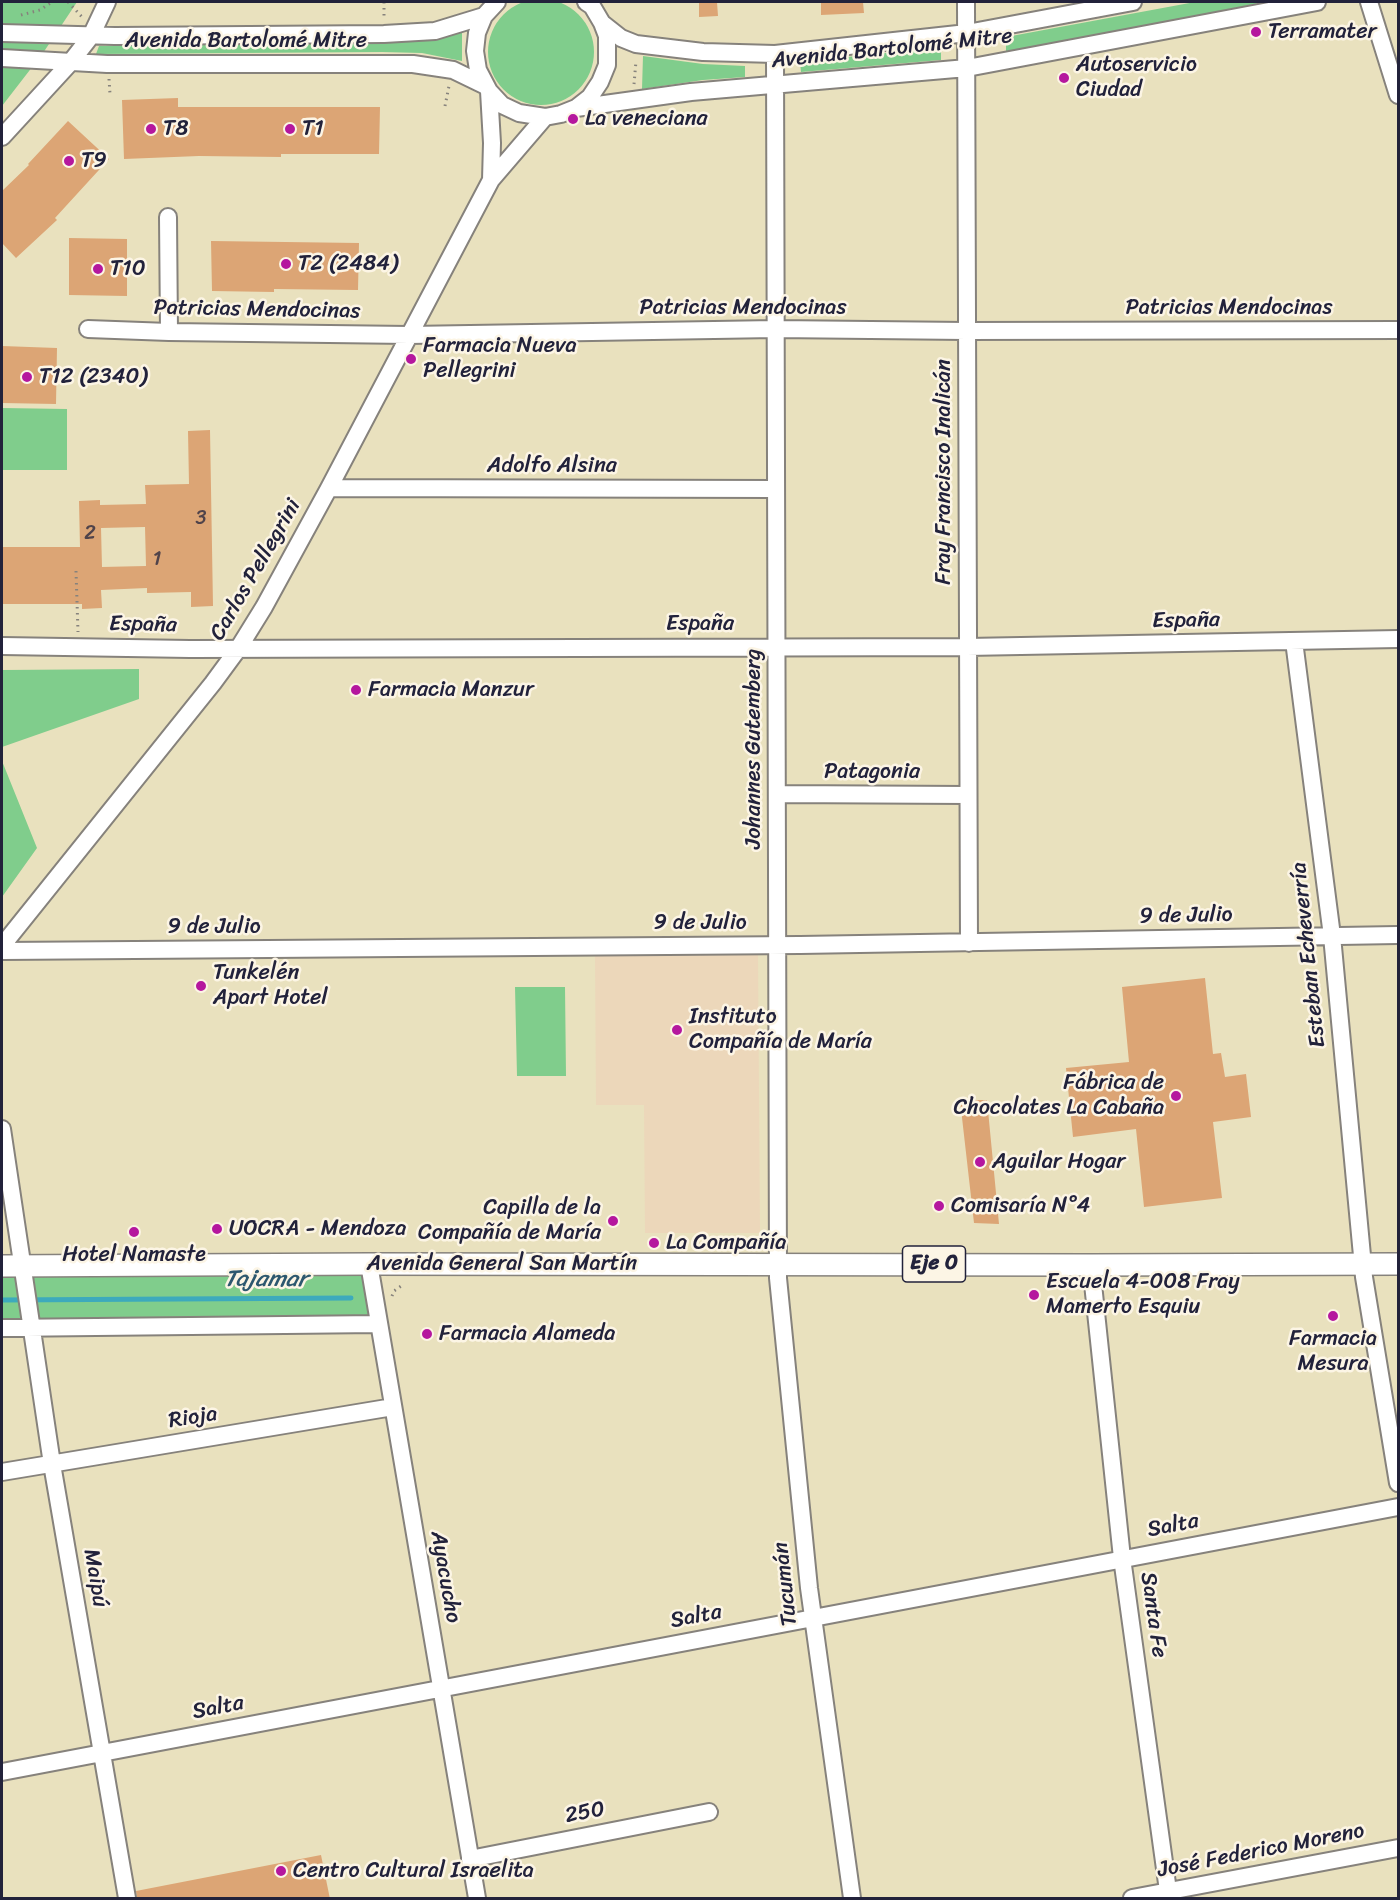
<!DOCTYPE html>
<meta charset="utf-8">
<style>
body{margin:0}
#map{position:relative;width:1400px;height:1900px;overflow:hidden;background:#e9e1be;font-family:Sriracha,sans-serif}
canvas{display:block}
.frame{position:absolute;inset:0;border:3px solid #22223b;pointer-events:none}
</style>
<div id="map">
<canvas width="1400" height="1900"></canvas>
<div class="frame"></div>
</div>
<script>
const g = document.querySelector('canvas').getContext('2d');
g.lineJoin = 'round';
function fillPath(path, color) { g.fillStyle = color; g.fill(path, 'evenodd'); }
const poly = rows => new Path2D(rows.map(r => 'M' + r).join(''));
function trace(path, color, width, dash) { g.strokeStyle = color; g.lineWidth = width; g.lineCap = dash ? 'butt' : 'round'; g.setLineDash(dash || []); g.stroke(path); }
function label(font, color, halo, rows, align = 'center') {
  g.font = font + ' Sriracha,sans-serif'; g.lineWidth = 5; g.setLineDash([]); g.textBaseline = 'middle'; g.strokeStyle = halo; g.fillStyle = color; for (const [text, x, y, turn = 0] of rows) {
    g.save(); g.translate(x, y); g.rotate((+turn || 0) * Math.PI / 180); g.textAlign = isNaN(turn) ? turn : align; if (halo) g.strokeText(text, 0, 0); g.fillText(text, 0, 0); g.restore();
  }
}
fillPath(poly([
 [758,954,760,1233,645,1233,644,1105,596,1105,595,955]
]), '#ecd7ba');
fillPath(poly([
 '488 52a53 53 0 1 1 106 0a53 53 0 1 1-106 0Z',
 [2,2,77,2,43,53,2,106],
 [1195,2,1265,2,1006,53,1006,37],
 [462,32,462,61,422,53,382,52,96,54,99,46,408,41],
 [941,47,941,60,801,72,800,62],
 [643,56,703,64,745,66,745,77,703,80,642,89],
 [2,408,67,409,67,470,2,470],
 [139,669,139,699,2,747,2,670],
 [2,761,37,848,2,897],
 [515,987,565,987,566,1076,517,1076],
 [369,1264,379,1324,2,1328,2,1266]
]), '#80cd8c');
trace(poly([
 [2,1300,351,1298]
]), '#3daabc', 5);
fillPath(poly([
 [699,2,717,2,718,16,699,17],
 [821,2,863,2,864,13,821,15],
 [178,98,178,107,380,107,379,154,281,154,281,157,199,156,124,159,122,100],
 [68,121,109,159,55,218,57,220,16,258,2,243,2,191,29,165,28,164],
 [69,238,127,239,127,296,69,295],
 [211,241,359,243,358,290,274,289,274,292,212,291],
 [2,346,57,348,56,404,2,403],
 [210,430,213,606,191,607,191,592,147,593,147,588,101,590,102,608,82,609,82,604,2,604,2,547,80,547,79,501,100,500,100,505,146,504,145,485,189,484,188,431],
 [145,527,146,566,102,567,101,528],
 [1205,978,1213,1054,1221,1053,1225,1077,1246,1074,1251,1117,1213,1122,1222,1198,1144,1207,1136,1129,1073,1137,1066,1068,1129,1062,1122,987],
 [960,1100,987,1100,999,1224,974,1223],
 [321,1855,330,1899,137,1899,136,1891]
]), '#dca575');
const minor = poly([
 [497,2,484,16,477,33,475,51,478,70,489,91,502,105,519,113,545,117,561,114,576,108,590,97,600,82,607,65,607,36,602,23,592,6,586,2],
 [966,2,969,943],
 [1369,2,1398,95],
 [602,23,621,38,636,44,703,52,775,54,967,33,1133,2],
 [2,33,115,36,384,34,435,31,484,16],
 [775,54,778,1278,809,1588,852,1898],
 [2,58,107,64,413,64,453,70,486,86],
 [489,91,492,143,491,180],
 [576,108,691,92,967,68,1317,2],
 [2,137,70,63,91,36,107,2],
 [168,217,169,332],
 [88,329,169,332,409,335,775,329,966,331,1398,330],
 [329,488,776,489],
 [1294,641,1332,936,1364,1277,1398,1483],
 [2,646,190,649,967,647,1398,639],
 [777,794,968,795],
 [2,946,213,683,238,649,264,607,329,488,491,180,545,117],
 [2,951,800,945,1398,935],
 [2,1129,52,1464,127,1898],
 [369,1264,477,1898],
 [1091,1265,1122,1558,1169,1898],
 [2,1328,379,1324],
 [2,1472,393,1407],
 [2,1772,1398,1507],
 [470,1859,709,1812],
 [1132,1898,1398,1848]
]);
const major = poly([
 [2,1266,369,1264,1091,1265,1398,1264]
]);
trace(minor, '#86827c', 20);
trace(major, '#86827c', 24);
trace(poly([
 [68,2,83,18],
 [384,2,384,17],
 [21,15,40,10,52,2],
 [109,79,110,94],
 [634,84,636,61],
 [445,106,449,86],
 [76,571,78,632],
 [392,1296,394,1291,404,1284]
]), '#86827c', 3, [1.5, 4.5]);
trace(minor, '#fff', 16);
trace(major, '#fff', 21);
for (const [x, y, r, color] of [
 [1256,32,6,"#b5179e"],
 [1064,78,6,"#b5179e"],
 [573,119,6,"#b5179e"],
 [151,129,6,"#b5179e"],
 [290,129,6,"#b5179e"],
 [69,161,6,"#b5179e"],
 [286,264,6,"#b5179e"],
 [98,269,6,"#b5179e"],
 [411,359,6,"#b5179e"],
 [27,377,6,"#b5179e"],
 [356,690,6,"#b5179e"],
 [201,986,6,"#b5179e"],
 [677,1030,6,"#b5179e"],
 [1176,1096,6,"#b5179e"],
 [980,1162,6,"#b5179e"],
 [939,1206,6,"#b5179e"],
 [613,1221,6,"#b5179e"],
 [217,1229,6,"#b5179e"],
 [134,1232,6,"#b5179e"],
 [654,1243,6,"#b5179e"],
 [1034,1295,6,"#b5179e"],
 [1333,1316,6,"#b5179e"],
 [427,1334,6,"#b5179e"],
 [281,1871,6,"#b5179e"]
]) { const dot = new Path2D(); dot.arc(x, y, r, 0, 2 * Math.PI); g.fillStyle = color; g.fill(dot); trace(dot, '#fcf5e5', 2); }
label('20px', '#50434a', null, [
 ["3",201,519],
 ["2",90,534],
 ["1",157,560]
]);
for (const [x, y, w] of [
 [934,1264,63]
]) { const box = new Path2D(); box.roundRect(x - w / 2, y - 18, w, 36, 4.5); g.fillStyle = '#fcf5e5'; g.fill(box); trace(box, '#22223b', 1.5); }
label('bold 21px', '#22223b', null, [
 ["Eje 0",934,1264]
]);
label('22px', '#22223b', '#fcf5e5', [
 ["Terramater",1268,32],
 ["Autoservicio",1076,65],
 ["Ciudad",1076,90],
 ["La veneciana",585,119],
 ["T8",163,129],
 ["T1",302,129],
 ["T9",81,161],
 ["T2 (2484)",298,264],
 ["T10",110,269],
 ["Farmacia Nueva",423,346],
 ["Pellegrini",423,371],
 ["T12 (2340)",39,377],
 ["Farmacia Manzur",368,690],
 ["Tunkelén",213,973],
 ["Apart Hotel",213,998],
 ["Instituto",689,1017],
 ["Compañía de María",689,1042],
 ["Fábrica de",1164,1083,"right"],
 ["Chocolates La Cabaña",1164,1108,"right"],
 ["Aguilar Hogar",992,1162],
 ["Comisaría N°4",951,1206],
 ["Capilla de la",601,1208,"right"],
 ["Compañía de María",601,1233,"right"],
 ["UOCRA - Mendoza",229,1229],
 ["La Compañía",666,1243],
 ["Hotel Namaste",134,1255,"center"],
 ["Escuela 4-008 Fray",1046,1282],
 ["Mamerto Esquiu",1046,1307],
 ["Farmacia Alameda",439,1334],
 ["Farmacia",1333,1339,"center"],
 ["Mesura",1333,1364,"center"],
 ["Centro Cultural Israelita",293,1871]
], 'left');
label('22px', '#22223b', '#fcf5e5', [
 ["Avenida Bartolomé Mitre",246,41],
 ["Avenida Bartolomé Mitre",892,49,-6],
 ["Patricias Mendocinas",743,308],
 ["Patricias Mendocinas",1229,308],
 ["Patricias Mendocinas",257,310,1],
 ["Adolfo Alsina",552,466],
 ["Fray Francisco Inalicán",944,472,-90],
 ["Carlos Pellegrini",256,570,-60],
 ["España",1186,621,-1],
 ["España",700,624],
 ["España",143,625,1],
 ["Johannes Gutemberg",754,749,-90],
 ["Patagonia",872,772],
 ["9 de Julio",1186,916,-1],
 ["9 de Julio",700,923],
 ["9 de Julio",214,927],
 ["Esteban Echeverría",1309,955,-96],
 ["Avenida General San Martín",502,1264],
 ["Rioja",193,1418,-9],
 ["Salta",1173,1526,-11],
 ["Ayacucho",445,1577,80],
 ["Maipú",95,1578,80],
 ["Tucumán",786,1584,-96],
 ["Santa Fe",1153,1615,82],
 ["Salta",696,1617,-11],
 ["Salta",218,1708,-11],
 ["250",585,1813,-11],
 ["José Federico Moreno",1261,1851,-11]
]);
label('italic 24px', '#2d586f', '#fcf5e5', [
 ["Tajamar",266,1280]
]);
</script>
